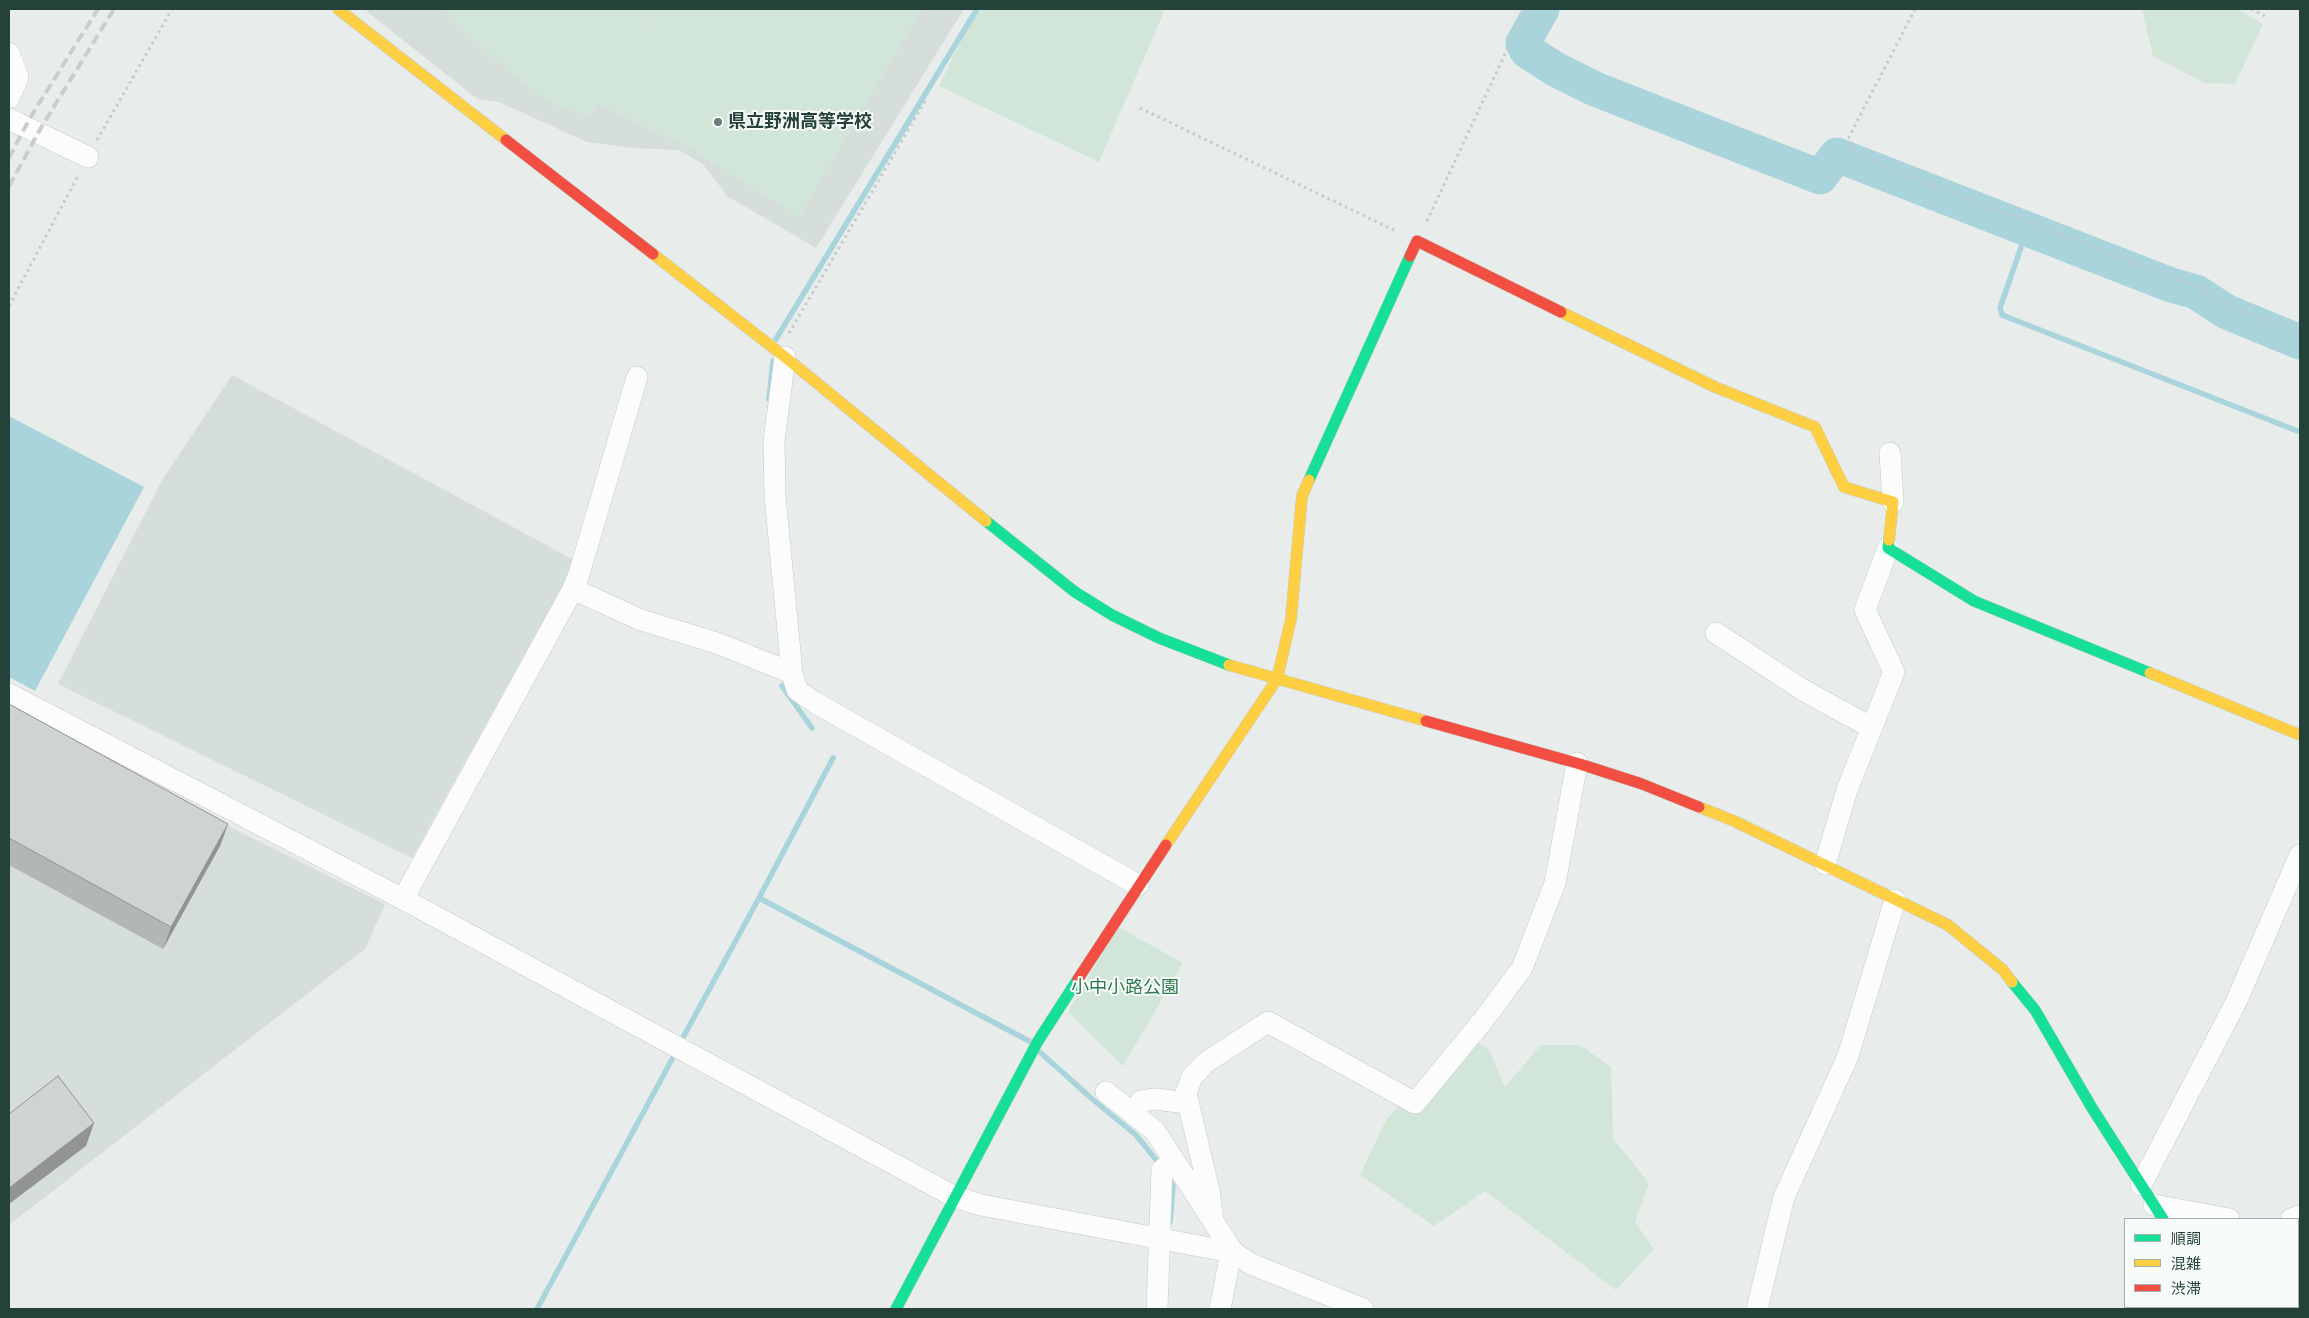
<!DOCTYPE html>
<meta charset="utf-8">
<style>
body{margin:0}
#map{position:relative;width:2309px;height:1318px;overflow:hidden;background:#e8edeb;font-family:"Archivo Narrow","Noto Sans JP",sans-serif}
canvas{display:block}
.frame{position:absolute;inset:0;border:10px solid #24423a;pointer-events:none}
.legend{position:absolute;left:2124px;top:1218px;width:175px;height:90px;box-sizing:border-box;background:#f7fbf9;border:1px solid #a3b1ad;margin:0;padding:6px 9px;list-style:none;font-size:15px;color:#24423a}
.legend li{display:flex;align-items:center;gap:10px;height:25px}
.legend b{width:25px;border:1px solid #a3b1ad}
</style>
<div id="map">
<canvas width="2309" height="1318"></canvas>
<div class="frame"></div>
<ul class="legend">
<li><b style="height:6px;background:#16e098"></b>順調</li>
<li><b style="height:6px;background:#ffcf43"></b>混雑</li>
<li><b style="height:6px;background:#f24e42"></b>渋滞</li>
</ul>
</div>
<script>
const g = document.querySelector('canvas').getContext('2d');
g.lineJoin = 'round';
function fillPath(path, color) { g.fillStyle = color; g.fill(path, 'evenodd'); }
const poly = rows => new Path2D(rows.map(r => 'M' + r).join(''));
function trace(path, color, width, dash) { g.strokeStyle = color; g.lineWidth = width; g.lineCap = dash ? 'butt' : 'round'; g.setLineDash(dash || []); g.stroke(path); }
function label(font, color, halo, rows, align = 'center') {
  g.font = font + ' "Archivo Narrow","Noto Sans JP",sans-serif'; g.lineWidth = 4; g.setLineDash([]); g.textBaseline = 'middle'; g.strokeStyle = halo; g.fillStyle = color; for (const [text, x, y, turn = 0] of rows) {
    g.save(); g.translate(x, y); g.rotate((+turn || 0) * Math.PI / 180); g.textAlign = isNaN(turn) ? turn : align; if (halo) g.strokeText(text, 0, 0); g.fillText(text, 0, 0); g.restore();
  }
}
fillPath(poly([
 [364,9,964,9,816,248,727,196,703,164,678,150,633,148,587,142,499,102,477,99],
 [232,375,576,561,412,858,58,684,162,480],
 [9,717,385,904,365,949,9,1225]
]), '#d6dedb');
fillPath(poly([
 [443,9,656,9,590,116,553,104,507,70],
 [657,9,922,9,799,217,691,149,598,104],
 [976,9,1165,9,1099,162,939,86],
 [2142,9,2237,9,2263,24,2235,84,2204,83,2153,56],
 [1118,927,1183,963,1123,1066,1068,1012],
 [1462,1034,1489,1049,1505,1087,1541,1045,1580,1045,1611,1067,1613,1138,1649,1183,1635,1222,1654,1249,1616,1290,1485,1191,1434,1226,1360,1175,1386,1120]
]), '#d1e6d8');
fillPath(poly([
 [9,416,144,487,35,691,9,677]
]), '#a9d4db');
trace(poly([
 [2027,230,2000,308,2002,315,2300,432],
 [776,339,977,9],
 [769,399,773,361],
 [782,686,812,728],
 [833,758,759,898,1029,1041],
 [680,1043,759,898],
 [1041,1053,1091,1098,1136,1135,1161,1166],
 [1168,1178,1173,1186,1170,1222],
 [537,1309,676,1052]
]), '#a9d4db', 5.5);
trace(poly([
 [1542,9,1523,43,1527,51,1555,69,1595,89,1820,177,1837,155,2171,285,2196,292,2227,312,2300,342]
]), '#a9d4db', 35);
const street = poly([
 [9,53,18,77,9,98],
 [9,119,88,157],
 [785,357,774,441,775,496,792,673,797,690,814,702,1138,885],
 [1890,453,1893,502],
 [573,589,579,574,637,377],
 [1716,633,1803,690,1872,728],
 [9,694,403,899,955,1197,981,1205,1231,1252,1220,1309],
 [1825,864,1847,790,1894,672,1865,610,1888,548],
 [403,899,573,589,641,620,717,643,792,673],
 [1106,1092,1155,1131,1233,1252,1251,1264,1363,1309],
 [1133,1114,1141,1101,1155,1099,1188,1103],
 [2141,1185,2236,1002,2300,855],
 [2154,1205,2229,1219],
 [2291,1219,2300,1216],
 [1213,1221,1209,1191,1186,1093,1192,1077,1205,1063,1268,1022,1415,1103,1485,1018,1522,968,1555,883,1577,763],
 [1157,1309,1162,1170,1174,1161],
 [1757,1309,1784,1197,1848,1056,1895,900]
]);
const fast = poly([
 [1309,480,1410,256],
 [986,521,1075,592,1112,615,1159,638,1229,665],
 [1889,540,1888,548,1974,601,2150,673],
 [2012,982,2035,1010,2092,1108,2163,1219],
 [2217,1307,2219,1309],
 [896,1309,1038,1041,1078,979]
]);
const slow = poly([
 [338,9,506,140],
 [653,254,785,357,986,521],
 [1561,312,1715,387,1815,427,1844,487,1893,502,1889,540],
 [1229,665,1426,721],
 [2150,673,2300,735],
 [1699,807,1734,821,1948,925,2003,970,2012,982],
 [1166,845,1277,679,1291,619,1302,496,1309,480]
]);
const jam = poly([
 [506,140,653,254],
 [1410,256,1417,241,1561,312],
 [1426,721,1580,764,1642,784,1699,807],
 [1078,979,1166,845]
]);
trace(street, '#c5cac8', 22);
trace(fast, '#c3cbc8', 12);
trace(slow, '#c3cbc8', 12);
trace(jam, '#c3cbc8', 12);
trace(poly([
 [1915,9,1849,137,1857,156,2200,288,2235,308,2300,335],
 [2251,9,2265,16],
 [1140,108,1398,232],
 [97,140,172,9],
 [1427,221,1526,9],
 [9,306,79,174],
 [789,333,927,98]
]), '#c3ccca', 3, [2.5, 4]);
trace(street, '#fcfcfc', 21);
trace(fast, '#16e098', 11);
trace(slow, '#ffcf43', 11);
trace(jam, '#f24e42', 11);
trace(poly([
 [9,158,30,118,98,9],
 [9,186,42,126,114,9]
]), '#c9cdcc', 4, [10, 5]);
fillPath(poly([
 [9,704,228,824,220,846,163,949,9,865]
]), '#b2b6b5');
fillPath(poly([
 [228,824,220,846,163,949,171,927],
 [94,1123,86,1146,9,1204,9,1188]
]), '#919493');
const building = poly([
 [9,704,228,824,171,927,9,838,9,704],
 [58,1076,94,1123,9,1188,9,1114,58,1076]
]);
fillPath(building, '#cfd4d2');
trace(building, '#919493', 1);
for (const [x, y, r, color] of [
 [718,122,5,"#697e78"]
]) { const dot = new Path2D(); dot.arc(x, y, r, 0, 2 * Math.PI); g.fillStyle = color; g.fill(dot); trace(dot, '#f7fbf9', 2); }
label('bold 18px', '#24423a', '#f7fbf9', [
 ["県立野洲高等学校",728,122]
], 'left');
label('18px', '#2d7a4b', '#f7fbf9', [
 ["小中小路公園",1125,988]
]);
</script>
